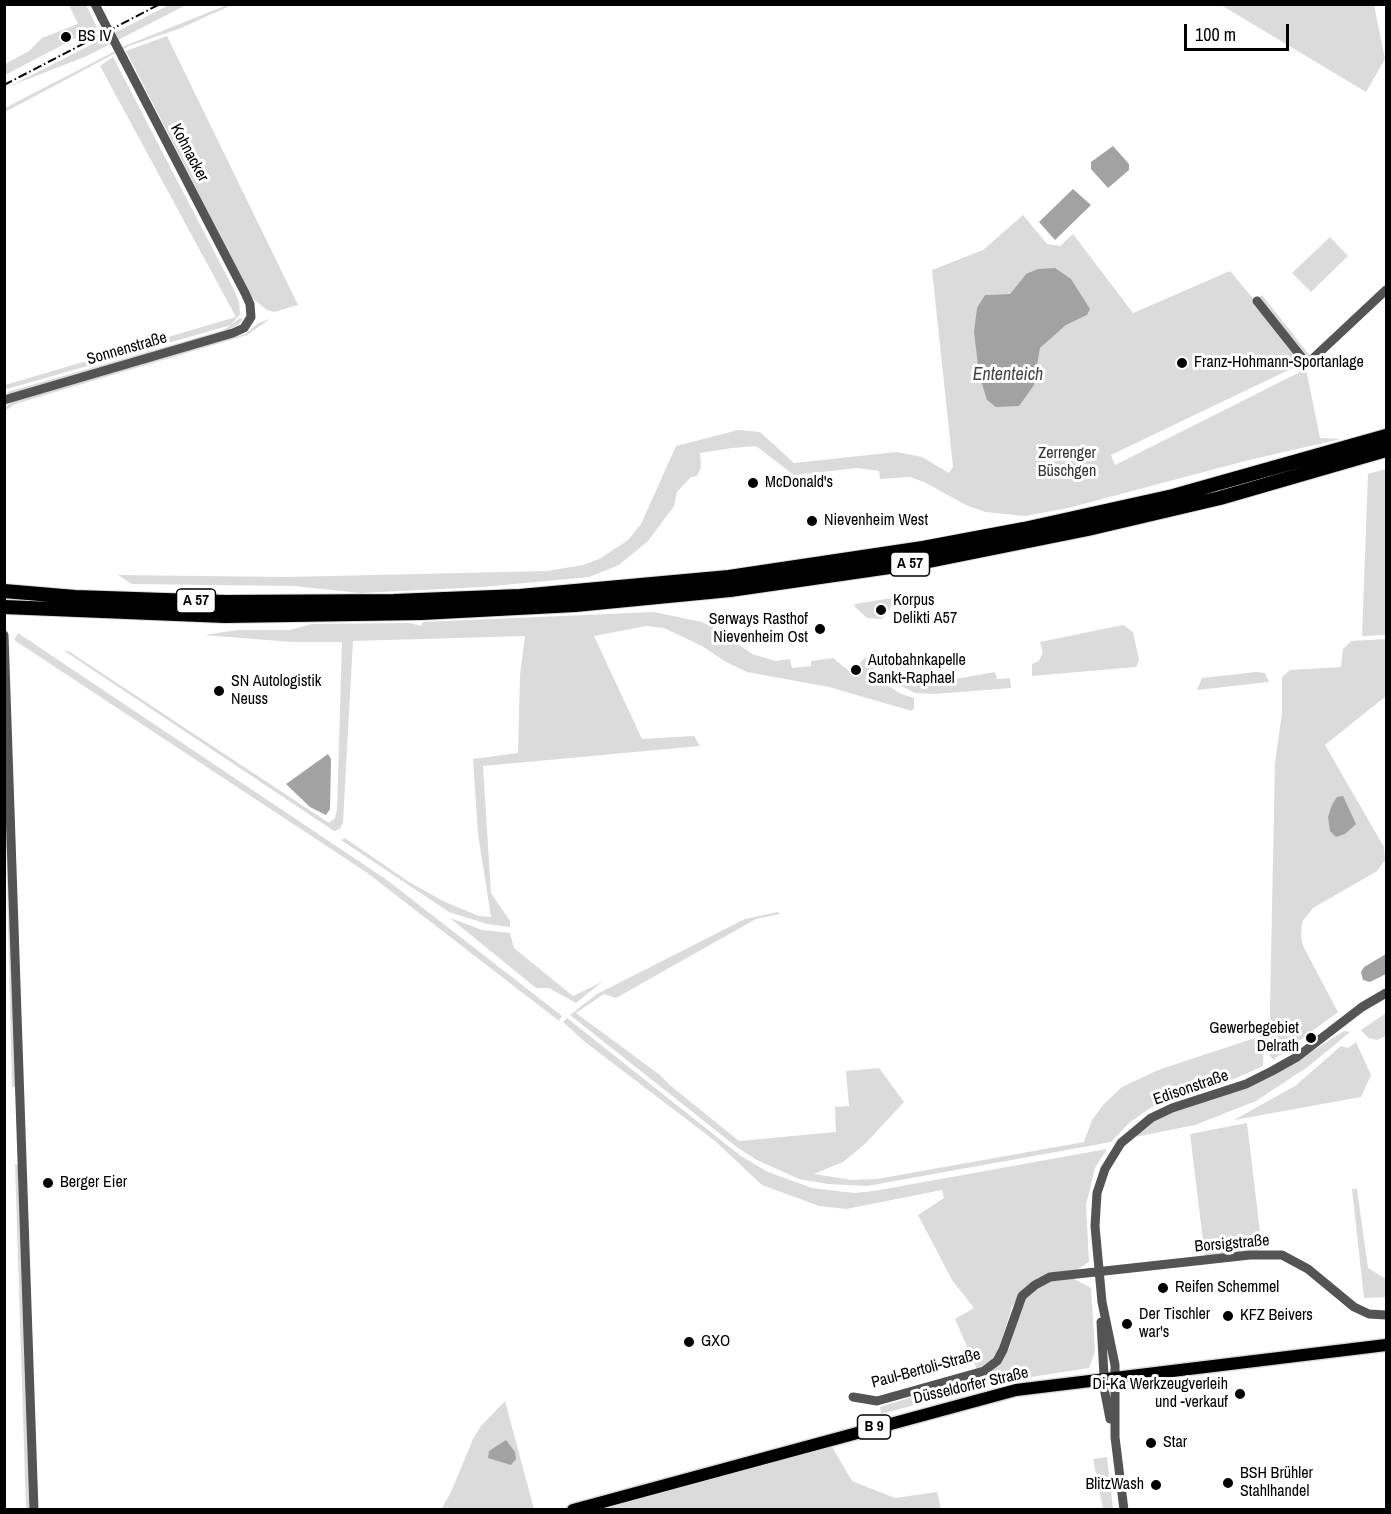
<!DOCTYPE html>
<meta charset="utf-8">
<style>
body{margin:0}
#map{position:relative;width:1391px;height:1514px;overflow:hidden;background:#fff;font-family:"Archivo Narrow",sans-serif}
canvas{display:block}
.frame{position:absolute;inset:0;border:6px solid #000;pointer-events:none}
.scale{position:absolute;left:1184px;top:24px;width:105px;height:27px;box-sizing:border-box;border:3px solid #000;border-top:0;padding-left:8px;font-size:18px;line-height:21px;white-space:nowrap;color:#000;-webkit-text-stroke:4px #fff;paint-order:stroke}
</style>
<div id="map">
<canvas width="1391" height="1514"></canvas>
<div class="frame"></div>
<div class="scale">100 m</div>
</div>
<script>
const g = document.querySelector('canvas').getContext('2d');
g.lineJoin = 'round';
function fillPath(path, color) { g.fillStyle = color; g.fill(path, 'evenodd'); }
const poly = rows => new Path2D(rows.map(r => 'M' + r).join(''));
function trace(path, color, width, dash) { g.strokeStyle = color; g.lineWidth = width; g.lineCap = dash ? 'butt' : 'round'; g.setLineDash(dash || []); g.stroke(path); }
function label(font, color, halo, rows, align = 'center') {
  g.font = font + ' "Archivo Narrow",sans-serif'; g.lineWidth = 6; g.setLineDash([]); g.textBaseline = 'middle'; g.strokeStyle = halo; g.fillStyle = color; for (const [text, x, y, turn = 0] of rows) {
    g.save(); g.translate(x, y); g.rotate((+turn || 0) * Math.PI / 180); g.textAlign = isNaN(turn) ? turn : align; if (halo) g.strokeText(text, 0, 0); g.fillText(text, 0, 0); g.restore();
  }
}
fillPath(poly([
 [69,5,86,5,97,27,5,75,5,64,29,51,42,38,78,24],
 [169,5,186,5,87,56,10,86],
 [227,5,232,5,181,28,129,46,5,112,5,108,127,45],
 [1221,5,1374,5,1385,59,1366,92],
 [167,36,298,305,274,312,267,310,252,298,126,51],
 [113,57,234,290,239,302,240,314,231,325,7,389,5,385,236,317,100,66],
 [1023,215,1047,244,1060,246,1073,234,1133,313,1230,271,1255,301,1262,295,1311,357,1301,360,1297,366,1111,455,1115,465,1306,369,1320,438,1341,439,1249,460,1068,508,1025,516,985,512,966,505,924,482,910,477,880,479,879,471,858,468,794,475,756,446,732,448,700,453,701,467,697,476,691,477,677,492,674,506,648,541,619,565,589,577,482,587,360,593,293,586,132,584,118,575,287,577,547,571,583,565,601,558,628,540,641,524,676,446,738,430,760,432,794,463,897,452,922,457,949,473,953,467,932,270,983,250],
 [1026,274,1087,315,1066,325,1040,348,1035,376,974,332,985,295,1010,294],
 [1330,237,1348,256,1311,292,1292,273],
 [240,318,243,319,239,324,227,331,10,395,7,392,224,330],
 [270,319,247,335,15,404,5,411,7,405,16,401,245,334,258,323],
 [1386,469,1386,635,1362,636,1368,474],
 [898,597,883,618,880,619,867,618,855,607,855,604],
 [654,612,702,622,720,631,752,654,776,661,790,659,792,668,811,666,811,661,833,658,854,675,860,674,863,669,860,663,865,657,885,684,901,694,914,698,914,708,912,711,829,687,747,672,726,662,702,646,664,628,646,626,594,636,642,739,694,736,700,746,483,766,491,893,510,921,510,927,487,924,449,912,341,840,345,838,409,882,445,902,479,916,491,917,478,834,473,759,518,753,520,675,525,636,353,641,343,822,340,829,334,831,63,650,70,652,329,823,335,818,337,810,342,642,292,642,204,635,238,630,290,630,312,624,410,623,421,626,423,622],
 [1123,625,1133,632,1139,660,1136,667,1032,676,1032,664,1039,661,1043,652,1040,642],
 [18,633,387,880,562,1016,559,1021,366,872,14,640],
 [1386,639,1386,696,1325,745,1384,847,1385,860,1377,871,1313,908,1302,922,1301,937,1303,946,1338,1012,1273,1060,1269,1054,1275,763,1282,713,1282,677,1290,670,1341,667,1343,649,1351,641],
 [995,672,997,679,1010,678,1011,688,934,694,915,693,898,684,921,685],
 [1256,672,1265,673,1269,682,1197,690,1202,678],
 [5,798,17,1087,12,1087],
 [778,912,780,914,756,919,616,998,604,994,576,1013,660,1075,671,1086,739,1141,836,1132,835,1107,849,1106,846,1071,879,1068,904,1102,865,1144,843,1162,814,1174,852,1180,877,1179,1084,1142,1092,1120,1104,1104,1122,1087,1158,1070,1264,1035,1263,1066,1234,1079,1152,1107,1130,1122,1111,1142,867,1186,828,1184,799,1179,757,1160,738,1148,570,1015,597,994,745,919],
 [450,918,482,930,510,933,514,948,573,996,602,982,576,1003,549,988,536,988],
 [1386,1013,1386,1036,1377,1040,1368,1038,1361,1030],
 [567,1018,741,1156,768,1172,812,1188,854,1193,874,1191,1107,1149,1095,1168,1086,1205,1089,1262,1078,1269,1038,1278,1023,1290,1012,1307,997,1354,989,1363,977,1369,955,1319,974,1308,952,1280,918,1215,944,1198,942,1190,846,1209,819,1206,762,1185,715,1141,585,1042,563,1022],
 [1344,1031,1350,1032,1309,1066,1256,1101,1195,1125,1130,1138,1158,1118,1292,1064],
 [1356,1042,1371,1075,1361,1097,1234,1120,1295,1086,1341,1046,1348,1048],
 [1247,1123,1262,1249,1205,1257,1190,1134],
 [15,1164,18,1165,32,1509,26,1509],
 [1352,1189,1357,1189,1368,1268,1386,1279,1386,1297,1364,1298],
 [1074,1279,1091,1288,1095,1352,1089,1368,1005,1381,881,1414,880,1407,980,1376,993,1370,1003,1359,1010,1346,1024,1300,1037,1287,1051,1281],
 [505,1401,534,1509,441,1510,451,1492,473,1439,481,1426],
 [831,1445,852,1481,895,1498,937,1492,941,1509,592,1510],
 [1107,1457,1111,1491,1113,1509,1103,1509,1093,1459]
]), '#dbdbdb');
fillPath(poly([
 [1113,146,1129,164,1129,170,1108,188,1091,169,1091,162],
 [1073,189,1091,205,1055,240,1039,222],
 [1055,268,1071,279,1090,309,1087,315,1066,325,1040,348,1034,385,1019,406,996,407,987,400,979,374,974,332,977,308,985,295,1010,294,1026,274,1038,269],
 [328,754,331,759,330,809,326,815,310,807,286,784],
 [1343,796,1356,824,1345,834,1336,837,1330,831,1328,817,1332,805,1337,797],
 [1386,954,1386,974,1370,982,1363,980,1361,972,1364,967],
 [506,1440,515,1452,516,1459,511,1465,488,1458,489,1451]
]), '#a2a2a2');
const major = poly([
 [573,1510,1016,1390,1386,1345]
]);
const highway = poly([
 [4,591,75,597,225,602,394,601,520,596,729,577,923,548,1024,529,1173,496,1386,436],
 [4,607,225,616,421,613,575,605,730,590,924,562,1088,529,1220,498,1386,450]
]);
trace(major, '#dbdbdb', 15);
trace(highway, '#dbdbdb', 16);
trace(poly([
 [95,4,102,18],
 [1257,301,1307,364,1386,290],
 [4,400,233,333,244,328,251,317,250,304,245,293,123,58],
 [4,635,34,1510],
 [1101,1322,1105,1393,1110,1419],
 [853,1397,877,1401,984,1371,997,1361,1003,1350,1022,1296,1035,1285,1050,1277,1250,1255,1282,1255,1308,1269,1354,1307,1369,1314,1386,1315],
 [1124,1510,1115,1437,1115,1365,1102,1302,1095,1226,1097,1193,1105,1169,1121,1143,1151,1118,1172,1108,1246,1084,1272,1071,1297,1057,1362,1007,1386,993]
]), '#545454', 9);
trace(major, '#000', 12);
trace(highway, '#000', 14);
trace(poly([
 [4,85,160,4]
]), '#000', 2, [9, 3, 1.5, 3]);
trace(poly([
 [102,18,123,58]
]), '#545454', 9);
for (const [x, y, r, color] of [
 [66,37,6,"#000"],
 [1182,363,6,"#000"],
 [753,483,6,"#000"],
 [812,521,6,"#000"],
 [881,610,6,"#000"],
 [820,629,6,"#000"],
 [856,670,6,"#000"],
 [219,691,6,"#000"],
 [1311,1038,6,"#000"],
 [48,1183,6,"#000"],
 [1163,1288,6,"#000"],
 [1228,1316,6,"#000"],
 [1127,1324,6,"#000"],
 [689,1342,6,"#000"],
 [1240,1394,6,"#000"],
 [1151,1443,6,"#000"],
 [1228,1483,6,"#000"],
 [1156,1485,6,"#000"]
]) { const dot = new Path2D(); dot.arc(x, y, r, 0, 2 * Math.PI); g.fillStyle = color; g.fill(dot); trace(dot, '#fff', 2); }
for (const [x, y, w] of [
 [910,564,39],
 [196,601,39],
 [874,1427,33]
]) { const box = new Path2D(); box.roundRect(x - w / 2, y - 12, w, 24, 4.5); g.fillStyle = '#fff'; g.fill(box); trace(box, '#000', 1.5); }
label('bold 15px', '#000', null, [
 ["A 57",910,564],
 ["A 57",196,601],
 ["B 9",874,1427]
]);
label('16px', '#000', '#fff', [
 ["BS IV",78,37],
 ["Franz-Hohmann-Sportanlage",1194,363],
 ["McDonald's",765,483],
 ["Nievenheim West",824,521],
 ["Korpus",893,601],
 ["Delikti A57",893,619],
 ["Serways Rasthof",808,620,"right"],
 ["Nievenheim Ost",808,638,"right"],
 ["Autobahnkapelle",868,661],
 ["Sankt-Raphael",868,679],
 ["SN Autologistik",231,682],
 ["Neuss",231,700],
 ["Gewerbegebiet",1299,1029,"right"],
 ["Delrath",1299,1047,"right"],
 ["Berger Eier",60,1183],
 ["Reifen Schemmel",1175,1288],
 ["Der Tischler",1139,1315],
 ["war's",1139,1333],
 ["KFZ Beivers",1240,1316],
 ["GXO",701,1342],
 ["Di-Ka Werkzeugverleih",1228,1385,"right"],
 ["und -verkauf",1228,1403,"right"],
 ["Star",1163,1443],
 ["BSH Brühler",1240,1474],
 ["Stahlhandel",1240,1492],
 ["BlitzWash",1144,1485,"right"]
], 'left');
label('16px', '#000', '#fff', [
 ["Kohnacker",189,153,62],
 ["Sonnenstraße",127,349,-16],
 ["Edisonstraße",1191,1088,-19],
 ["Borsigstraße",1232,1244,-5],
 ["Paul-Bertoli-Straße",926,1369,-15],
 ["Düsseldorfer Straße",971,1386,-13]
]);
label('16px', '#323232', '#fff', [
 ["Zerrenger",1067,454],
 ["Büschgen",1067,472]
]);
label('italic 18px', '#434343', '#fff', [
 ["Ententeich",1008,375]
]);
</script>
